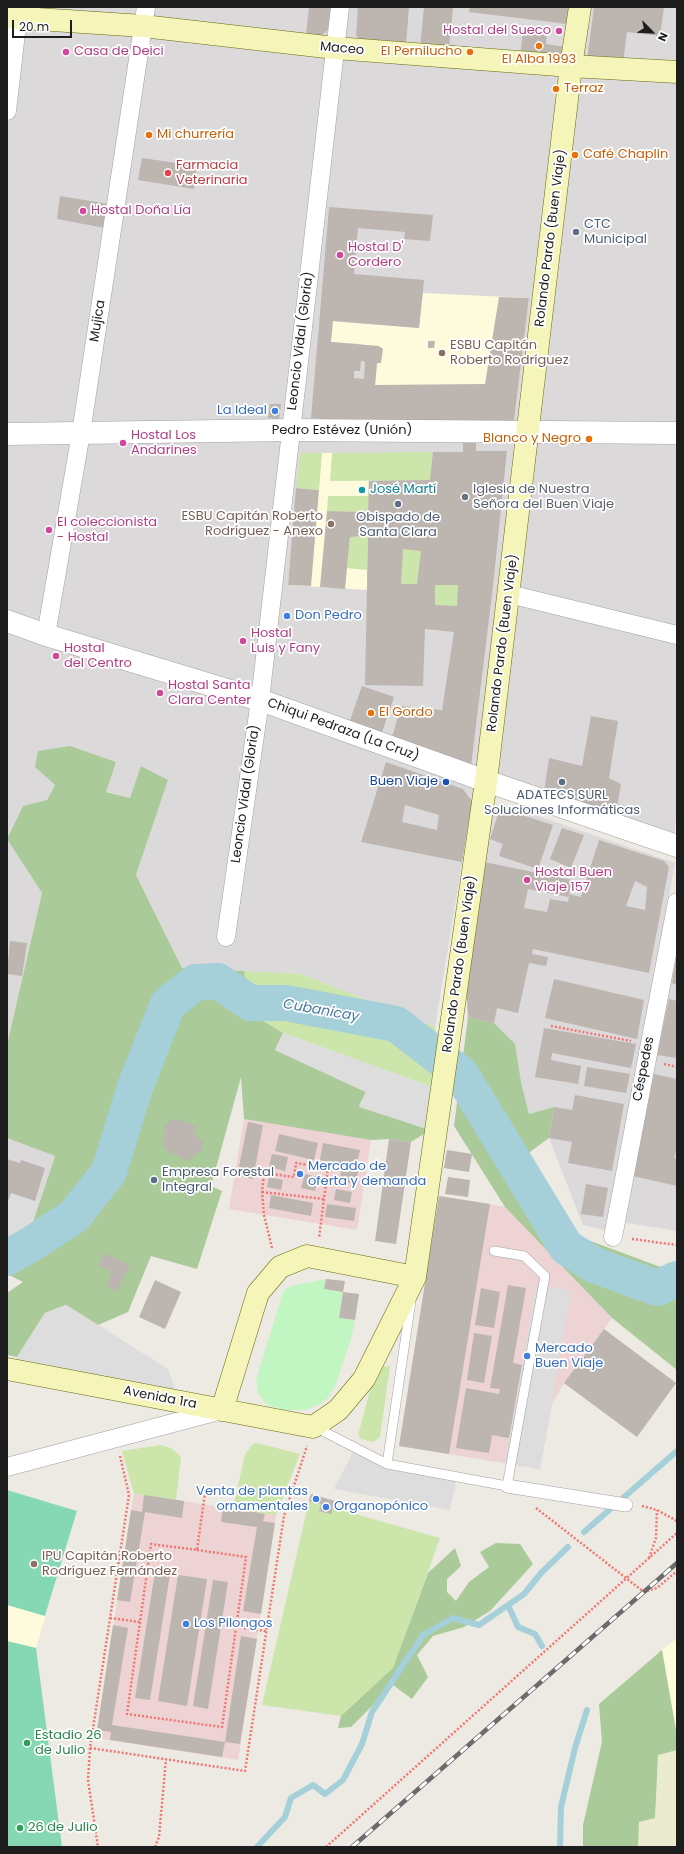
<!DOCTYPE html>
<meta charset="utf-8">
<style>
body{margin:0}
#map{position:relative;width:684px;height:1854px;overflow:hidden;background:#ede9e3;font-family:Poppins,sans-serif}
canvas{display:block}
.frame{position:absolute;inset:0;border:8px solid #1d1d1d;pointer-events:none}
.north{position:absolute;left:632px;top:12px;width:40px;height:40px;-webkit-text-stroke:3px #fff;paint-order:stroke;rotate:114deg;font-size:11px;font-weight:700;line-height:16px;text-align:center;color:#1d1d1d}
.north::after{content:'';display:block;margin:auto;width:14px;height:18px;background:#1d1d1d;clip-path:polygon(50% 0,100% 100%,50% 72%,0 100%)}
.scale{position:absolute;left:12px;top:20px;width:60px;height:18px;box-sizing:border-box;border:2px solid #1d1d1d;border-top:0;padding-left:5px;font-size:12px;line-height:14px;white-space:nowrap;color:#1d1d1d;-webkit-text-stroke:3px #fff;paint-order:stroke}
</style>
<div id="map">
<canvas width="684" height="1854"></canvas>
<div class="frame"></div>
<div class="north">N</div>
<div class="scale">20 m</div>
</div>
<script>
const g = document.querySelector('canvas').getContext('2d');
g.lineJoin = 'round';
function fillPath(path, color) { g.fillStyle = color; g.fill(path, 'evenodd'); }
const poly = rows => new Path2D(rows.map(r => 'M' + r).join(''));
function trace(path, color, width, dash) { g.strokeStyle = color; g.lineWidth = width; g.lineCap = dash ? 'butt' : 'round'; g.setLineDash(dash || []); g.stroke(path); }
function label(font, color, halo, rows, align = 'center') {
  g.font = font + ' Poppins,sans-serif'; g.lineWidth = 3.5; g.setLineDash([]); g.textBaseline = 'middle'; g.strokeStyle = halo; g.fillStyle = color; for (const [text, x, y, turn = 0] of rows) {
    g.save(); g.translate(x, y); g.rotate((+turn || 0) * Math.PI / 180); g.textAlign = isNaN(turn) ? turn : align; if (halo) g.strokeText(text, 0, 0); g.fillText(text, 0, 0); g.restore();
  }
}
fillPath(poly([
 [7,7,677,7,677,807,673,845,501,784,472,801,435,1027,301,974,182,968,136,875,168,780,142,766,130,798,105,791,116,762,35,767,55,785,47,800,23,806,7,839,42,893,7,1045],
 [500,803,675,863,608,1231,583,1225,549,1138,554,1107,529,1114,521,1082,468,1017,466,981,490,810],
 [677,931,677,1231,621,1222],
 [7,1138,55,1156,29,1234,7,1243]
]), '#dbd9da');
fillPath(poly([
 [244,1119,371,1140,357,1230,229,1209],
 [439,1196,505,1207,612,1318,604,1329,676,1383,637,1437,564,1383,552,1404,540,1469,399,1446],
 [134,1494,276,1515,238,1760,96,1738]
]), '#edd3d3');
fillPath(poly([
 [423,293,529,298,514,421,372,423,377,363,361,361,362,344,318,341,319,320,419,328],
 [300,453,369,453,367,590,288,585],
 [7,1490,77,1511,36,1648,7,1641],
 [677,1638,677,1736,662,1650]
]), '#fdfbdc');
fillPath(poly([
 [677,1750,677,1847,638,1847,639,1822,655,1818,658,1755]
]), '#ebebcf');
fillPath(poly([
 [433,452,430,480,330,481,332,453],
 [300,453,322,453,319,490,296,488],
 [328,496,369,496,368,512,327,511],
 [368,536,367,570,347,568,350,537],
 [403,549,421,551,417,584,401,584],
 [435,585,458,585,457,606,435,605],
 [244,971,301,974,435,1027,439,1057,435,1088,283,1033,252,1014],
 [390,1366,380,1437,374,1442,361,1439,358,1435,375,1372,379,1367],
 [257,1443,300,1454,276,1515,233,1509,245,1454,253,1444],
 [160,1445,171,1448,181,1457,176,1500,134,1494,122,1451],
 [309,1501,440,1538,393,1669,341,1716,262,1705]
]), '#cbe5ab');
fillPath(poly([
 [70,746,116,762,106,792,130,798,141,766,168,780,136,875,182,968,244,971,252,1014,283,1033,275,1050,366,1092,359,1106,430,1130,411,1142,389,1139,371,1140,244,1119,241,1077,211,1186,222,1191,197,1269,151,1256,128,1312,98,1325,66,1305,45,1313,17,1357,7,1355,7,1293,23,1282,7,1274,7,1243,29,1234,55,1156,7,1138,7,1045,42,893,7,839,23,806,47,800,55,785,35,767,38,751],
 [468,1017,494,1023,515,1044,521,1082,529,1114,554,1107,549,1138,523,1157,577,1236,674,1272,677,1271,677,1370,612,1318,505,1207,454,1126],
 [496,1543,520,1544,533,1564,490,1611,464,1627,433,1636,417,1655,428,1677,412,1699,393,1685,351,1727,338,1728,341,1716,393,1668,428,1573,455,1548,461,1566,447,1579,447,1592,456,1601,469,1582,489,1567,480,1552],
 [662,1650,677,1736,677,1750,658,1755,655,1818,639,1822,638,1847,583,1847,583,1825,602,1742,599,1704]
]), '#abca9a');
fillPath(poly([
 [326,1279,324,1289,343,1292,339,1318,355,1320,351,1339,336,1384,329,1397,320,1404,306,1410,284,1410,267,1405,258,1393,256,1380,282,1295,285,1289,291,1286]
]), '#c1f6c3');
fillPath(poly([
 [7,1490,77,1511,45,1616,7,1605],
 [7,1641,36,1648,62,1847,7,1847]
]), '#85d8b3');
fillPath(poly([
 [283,1033,435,1088,436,1132,359,1107,366,1092,275,1050],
 [11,1193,39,1202,29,1234,7,1243,7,1204],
 [536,1285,571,1291,540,1469,505,1463],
 [66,1305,168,1369,179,1402,10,1369,45,1313],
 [355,1448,387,1464,457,1477,450,1510,334,1489]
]), '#ddd');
trace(poly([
 [584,1532,677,1451],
 [508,1605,518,1627,535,1634,542,1646],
 [257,1847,285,1817,291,1798,313,1785,325,1794,343,1780,362,1744,372,1712,423,1635,453,1618,479,1625,524,1594,542,1572,568,1547],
 [560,1847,561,1807,575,1748,587,1710]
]), '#a5d0d9', 6);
trace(poly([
 [7,1258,33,1243,74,1216,109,1172,135,1087,168,1004,196,982,218,981,250,1003,286,1003,396,1024,461,1074,566,1247,594,1265,657,1288,677,1279]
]), '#a5d0d9', 36);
fillPath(poly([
 [309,7,331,7,329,29,321,36,306,34],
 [358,7,409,7,406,46,362,41,356,36],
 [424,7,453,7,449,50,420,47],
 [470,7,569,7,567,24,469,12],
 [594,7,664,7,660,36,627,32,623,63,587,60],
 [523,29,547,32,546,44,566,47,564,64,520,59],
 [142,158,197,166,194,189,138,180],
 [60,196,109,204,105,228,57,219],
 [329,207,433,215,430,241,404,239,405,232,358,228,354,274,424,280,419,328,333,321,331,342,379,346,383,349,381,363,377,363,375,385,485,384,499,297,529,298,514,421,347,421,311,418],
 [361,361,365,362,364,379,354,378,354,371,360,371],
 [428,341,435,341,434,348,428,348],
 [270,404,281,404,279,419,268,418],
 [463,438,476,438,476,451,507,451,493,586,470,774,390,744,401,706,442,710,454,632,425,629,423,686,365,685,368,536,350,537,345,589,320,587,327,511,368,512,369,481,430,480,433,452,463,452],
 [403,549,421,551,417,584,401,584],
 [435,585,458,585,457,606,435,605],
 [296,488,319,490,311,586,288,585],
 [362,686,394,697,379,741,347,729],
 [591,716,618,721,609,778,621,784,614,824,543,799,549,758,582,766],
 [386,762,463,789,472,801,462,862,361,842],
 [405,805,439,815,437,830,402,822],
 [500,808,553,825,538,869,499,856,503,844,490,839],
 [562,828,584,835,571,868,550,859],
 [599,840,664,861,669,867,649,973,533,949,532,954,548,957,546,966,529,963,518,1013,497,1008,494,1023,468,1017,466,981,484,862,572,880,569,894,581,897],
 [635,881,647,887,645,910,626,906],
 [528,889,569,897,568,902,550,899,547,912,524,908],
 [10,941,27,943,22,976,7,974],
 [676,959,677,959,677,985,672,983],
 [554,979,644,1000,637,1039,545,1018],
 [669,999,677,1001,677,1058,657,1055],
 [544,1028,636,1044,631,1068,552,1053,551,1060,581,1066,578,1084,535,1077],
 [587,1067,630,1074,626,1093,584,1086],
 [654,1074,677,1079,677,1148,674,1158,677,1159,677,1186,633,1176],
 [575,1095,624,1104,612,1171,568,1163,572,1142,549,1138,554,1107,572,1110],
 [174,1118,196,1126,195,1135,204,1142,202,1150,187,1161,163,1148,165,1125],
 [248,1122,263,1125,253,1179,237,1176],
 [279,1134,318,1143,314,1160,275,1151],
 [389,1139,411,1142,396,1244,375,1241],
 [323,1143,360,1150,356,1167,320,1160],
 [447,1150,472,1154,469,1172,444,1168],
 [272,1154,288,1157,285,1171,269,1167],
 [7,1159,20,1163,21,1160,45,1168,35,1201,11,1193,7,1203],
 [342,1168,358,1171,356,1184,339,1181],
 [305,1174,318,1177,315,1191,301,1188],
 [269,1177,283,1180,281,1190,267,1187],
 [448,1177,470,1180,468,1197,445,1194],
 [586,1184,608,1188,603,1217,581,1214],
 [336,1189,352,1192,350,1203,334,1200],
 [271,1195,313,1203,311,1216,269,1208],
 [439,1196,490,1204,449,1454,399,1446],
 [327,1204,356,1208,354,1221,325,1217],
 [104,1253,130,1265,117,1291,106,1286,112,1272,98,1266],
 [326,1279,345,1281,343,1292,324,1289],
 [155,1280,181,1292,165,1329,139,1317],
 [508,1285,526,1288,513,1363,522,1365,509,1438,492,1435,489,1453,456,1448,466,1388,499,1394,500,1389,490,1388],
 [481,1288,500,1292,494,1328,475,1325],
 [343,1292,359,1294,355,1320,339,1318],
 [604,1329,676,1383,637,1437,564,1383],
 [474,1333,492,1336,484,1383,467,1380],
 [311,1494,335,1501,331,1514,319,1511,321,1504,309,1501],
 [144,1495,184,1501,182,1518,145,1512,130,1602,117,1600,131,1510,142,1512],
 [223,1507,265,1514,263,1521,275,1523,261,1614,243,1611,257,1527,221,1522],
 [155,1572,170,1574,150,1700,135,1698],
 [178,1575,207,1579,187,1706,158,1701],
 [213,1580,228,1582,208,1709,193,1706],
 [113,1625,128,1628,112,1725,225,1742,241,1636,257,1639,240,1744,225,1742,222,1757,110,1740,111,1732,97,1730]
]), '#bdb5b0');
const service = poly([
 [315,1427,387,1464,507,1486,545,1276,524,1256,494,1251],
 [387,1464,411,1301]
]);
const pedestrian = poly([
 [507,1486,626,1505]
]);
const minor = poly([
 [7,111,19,7],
 [509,594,677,635],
 [46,635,81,433,146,7],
 [226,937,260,700,340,7],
 [613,1237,677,902],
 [7,1467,222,1410]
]);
const tertiary = poly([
 [7,434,291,430,677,433],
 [7,621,46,635,260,700,486,781,677,846]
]);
const secondary = poly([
 [7,17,143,26,335,48,571,66,677,72],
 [7,1369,313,1427,338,1410,364,1379,415,1277,486,781,571,66,580,7],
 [222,1410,258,1293,280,1267,307,1256,415,1277]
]);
trace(service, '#a1a1a1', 10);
trace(pedestrian, '#a1a1a1', 14);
trace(minor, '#a1a1a1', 19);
trace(tertiary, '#a1a1a1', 23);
trace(secondary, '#676c0b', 23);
trace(poly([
 [551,1026,631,1041],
 [664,1064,677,1067],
 [262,1192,324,1199],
 [632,1239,677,1245],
 [272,1248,264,1215,262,1192,264,1173,294,1177,296,1163,328,1168,319,1238],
 [120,1456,129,1495,90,1748,245,1771,284,1516,307,1446],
 [642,1506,657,1510,677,1521],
 [536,1508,644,1592,657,1588,677,1571],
 [197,1550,246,1557,222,1727,127,1714,151,1544,197,1550,206,1486],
 [649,1558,656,1538,657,1510],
 [110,1618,140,1622],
 [236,1627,266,1631],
 [90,1748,88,1780,98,1847],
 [155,1847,159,1837,166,1759],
 [326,1847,677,1533]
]), '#f17670', 2.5, [2, 2]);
trace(service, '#fff', 9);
trace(pedestrian, '#fff', 13);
trace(minor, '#fff', 18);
trace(tertiary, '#fff', 22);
trace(secondary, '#f5f5b9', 22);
const rail = poly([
 [352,1847,677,1563]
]);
trace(rail, '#6b6b6b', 4.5);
trace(rail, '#fff', 3, [9]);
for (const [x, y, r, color] of [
 [559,31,4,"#d1479c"],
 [539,46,4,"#e8710a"],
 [66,52,4,"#d1479c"],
 [470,52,4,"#e8710a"],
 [556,89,4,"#e8710a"],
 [149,135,4,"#e8710a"],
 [575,155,4,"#e8710a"],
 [168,173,4,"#e0444e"],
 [83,211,4,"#d1479c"],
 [576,232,4,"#5c6f8a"],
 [340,255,4,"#d1479c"],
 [442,353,4,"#8d6e63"],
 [275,411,4,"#3f7fe0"],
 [589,439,4,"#e8710a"],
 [123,443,4,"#d1479c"],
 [362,490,4,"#0f9aa8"],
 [465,497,4,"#6b7280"],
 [398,504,4,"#5c6f8a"],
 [331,524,4,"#8d6e63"],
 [49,530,4,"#d1479c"],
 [287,616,4,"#3f7fe0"],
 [243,641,4,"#d1479c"],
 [56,656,4,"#d1479c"],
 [160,693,4,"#d1479c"],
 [371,713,4,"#e8710a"],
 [446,782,4,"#1a4fb4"],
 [562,782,4,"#5c6f8a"],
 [527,880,4,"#d1479c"],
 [300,1174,4,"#3f7fe0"],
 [154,1180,4,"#5c6f8a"],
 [527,1356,4,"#3f7fe0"],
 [316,1499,4,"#3f7fe0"],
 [326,1507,4,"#3f7fe0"],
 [34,1564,4,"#8d6e63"],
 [186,1624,4,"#3f7fe0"],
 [27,1743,4,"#2e9e5b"],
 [20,1828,4,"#2e9e5b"]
]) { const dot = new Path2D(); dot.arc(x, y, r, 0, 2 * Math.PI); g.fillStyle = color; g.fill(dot); trace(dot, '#fff', 1.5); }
label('13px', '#b23c85', '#fff', [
 ["Hostal del Sueco",551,31,"right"],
 ["Casa de Deici",74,52],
 ["Hostal Doña Lía",91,211],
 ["Hostal D'",348,248],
 ["Cordero",348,263],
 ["Hostal Los",131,436],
 ["Andarines",131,451],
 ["El coleccionista",57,523],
 ["- Hostal",57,538],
 ["Hostal",251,634],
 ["Luis y Fany",251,649],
 ["Hostal",64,649],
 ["del Centro",64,664],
 ["Hostal Santa",168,686],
 ["Clara Center",168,701],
 ["Hostal Buen",535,873],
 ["Viaje 157",535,888]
], 'left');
label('13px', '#1d1d1d', '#fff', [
 ["Maceo",342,49,5],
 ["Rolando Pardo (Buen Viaje)",551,238,-83],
 ["Mujica",98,321,-81],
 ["Leoncio Vidal (Gloria)",301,341,-83],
 ["Pedro Estévez (Unión)",342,431],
 ["Rolando Pardo (Buen Viaje)",503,643,-83],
 ["Chiqui Pedraza (La Cruz)",343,730,20],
 ["Leoncio Vidal (Gloria)",246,794,-82],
 ["Rolando Pardo (Buen Viaje)",460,964,-82],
 ["Céspedes",644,1069,-79],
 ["Avenida 1ra",160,1398,11]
]);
label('13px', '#c56008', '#fff', [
 ["El Pernilucho",462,52,"right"],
 ["El Alba 1993",539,60,"center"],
 ["Terraz",564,89],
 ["Mi churrería",157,135],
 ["Café Chaplin",583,155],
 ["Blanco y Negro",581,439,"right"],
 ["El Gordo",379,713]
], 'left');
label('13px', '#be3a42', '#fff', [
 ["Farmacia",176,166],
 ["Veterinaria",176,181]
], 'left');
label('13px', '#4e5e75', '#fff', [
 ["CTC",584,225],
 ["Municipal",584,240],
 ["Obispado de",398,518,"center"],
 ["Santa Clara",398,533,"center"],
 ["ADATECS SURL",562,796,"center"],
 ["Soluciones Informáticas",562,811,"center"],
 ["Empresa Forestal",162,1173],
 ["Integral",162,1188]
], 'left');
label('13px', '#785e54', '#fff', [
 ["ESBU Capitán",450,346],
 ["Roberto Rodríguez",450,361],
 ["ESBU Capitán Roberto",323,517,"right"],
 ["Rodríguez - Anexo",323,532,"right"],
 ["IPU Capitán Roberto",42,1557],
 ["Rodríguez Fernández",42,1572]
], 'left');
label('13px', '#366cbe', '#fff', [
 ["La Ideal",267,411,"right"],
 ["Don Pedro",295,616],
 ["Mercado de",308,1167],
 ["oferta y demanda",308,1182],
 ["Mercado",535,1349],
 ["Buen Viaje",535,1364],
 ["Venta de plantas",308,1492,"right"],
 ["ornamentales",308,1507,"right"],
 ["Organopónico",334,1507],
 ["Los Pilongos",194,1624]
], 'left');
label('13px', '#0d838f', '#fff', [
 ["José Martí",370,490]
], 'left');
label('13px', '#5b616d', '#fff', [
 ["Iglesia de Nuestra",473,490],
 ["Señora del Buen Viaje",473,505]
], 'left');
label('13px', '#164399', '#fff', [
 ["Buen Viaje",438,782]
], 'right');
label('13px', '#27864d', '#fff', [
 ["Estadio 26",35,1736],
 ["de Julio",35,1751],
 ["26 de Julio",28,1828]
], 'left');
label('italic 14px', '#4c7a9f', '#fff', [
 ["Cubanicay",321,1011,10]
]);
</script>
